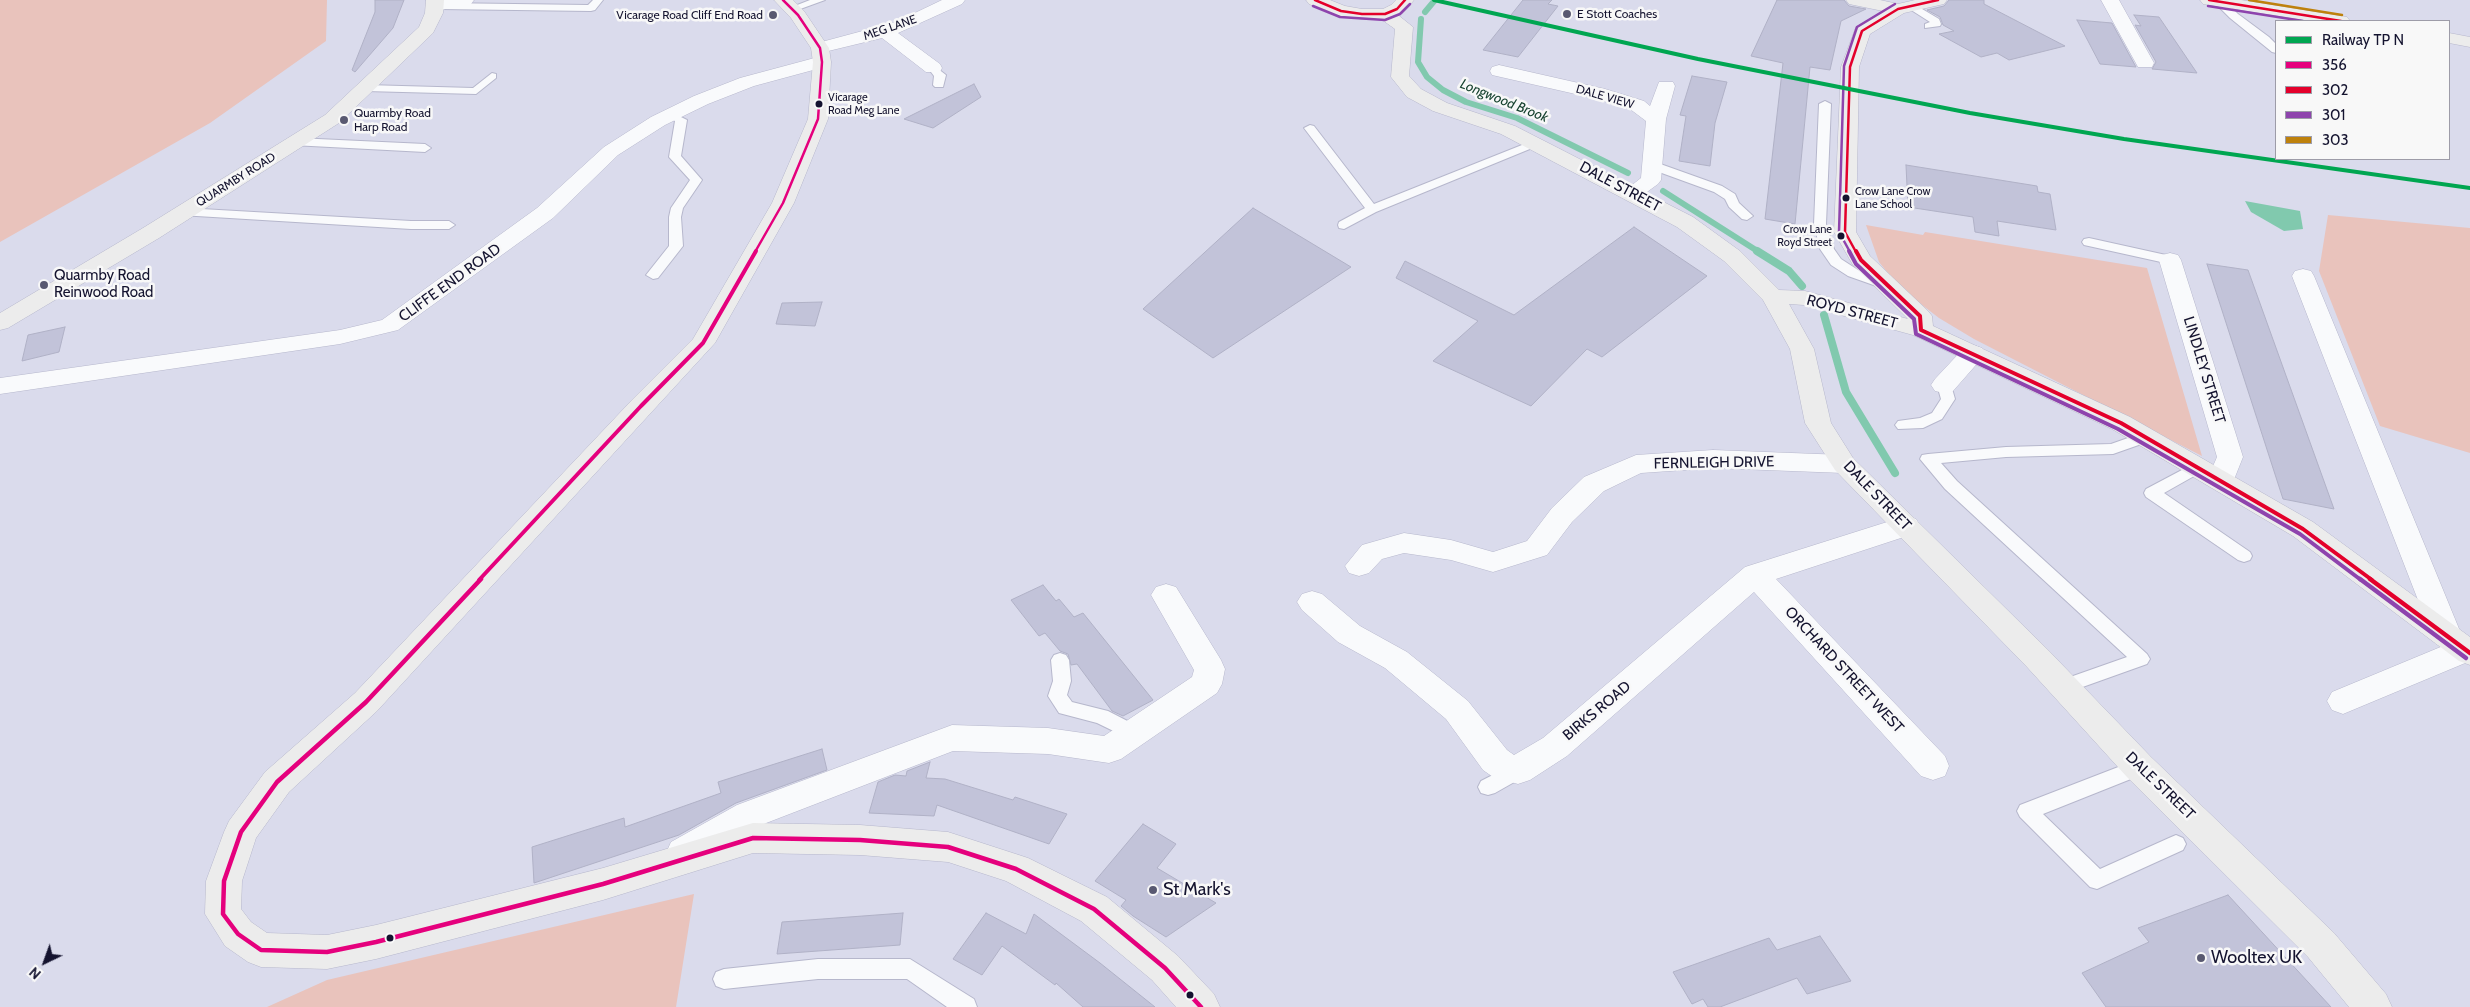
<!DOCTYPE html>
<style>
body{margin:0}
#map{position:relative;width:2470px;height:1007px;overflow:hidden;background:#dadbec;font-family:Cabin,sans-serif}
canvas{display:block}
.legend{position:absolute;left:2275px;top:20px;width:175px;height:140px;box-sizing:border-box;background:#f8f8f8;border:1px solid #9d9ca8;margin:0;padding:6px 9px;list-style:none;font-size:15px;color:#14132f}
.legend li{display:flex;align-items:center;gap:10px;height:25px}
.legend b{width:25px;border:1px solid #9d9ca8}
.north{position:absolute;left:20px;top:937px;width:50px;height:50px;-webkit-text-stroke:4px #f8f8f8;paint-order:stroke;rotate:222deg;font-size:14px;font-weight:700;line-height:20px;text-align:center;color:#14132f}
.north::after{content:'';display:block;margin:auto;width:18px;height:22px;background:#14132f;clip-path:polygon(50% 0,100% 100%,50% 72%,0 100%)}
</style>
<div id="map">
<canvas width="2470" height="1007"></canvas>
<ul class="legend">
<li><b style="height:6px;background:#00a651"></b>Railway TP N</li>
<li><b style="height:6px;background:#e5007d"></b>356</li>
<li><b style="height:6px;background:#e4002b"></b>302</li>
<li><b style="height:6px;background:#8e44ad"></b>301</li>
<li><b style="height:6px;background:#be810c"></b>303</li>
</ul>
<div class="north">N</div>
</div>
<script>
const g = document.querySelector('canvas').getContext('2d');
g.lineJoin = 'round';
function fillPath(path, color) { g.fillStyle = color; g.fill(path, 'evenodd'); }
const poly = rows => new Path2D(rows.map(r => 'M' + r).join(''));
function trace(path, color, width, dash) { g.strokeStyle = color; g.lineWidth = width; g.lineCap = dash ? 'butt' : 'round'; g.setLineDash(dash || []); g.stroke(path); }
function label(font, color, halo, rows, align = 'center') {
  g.font = font + ' Cabin,sans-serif'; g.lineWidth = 5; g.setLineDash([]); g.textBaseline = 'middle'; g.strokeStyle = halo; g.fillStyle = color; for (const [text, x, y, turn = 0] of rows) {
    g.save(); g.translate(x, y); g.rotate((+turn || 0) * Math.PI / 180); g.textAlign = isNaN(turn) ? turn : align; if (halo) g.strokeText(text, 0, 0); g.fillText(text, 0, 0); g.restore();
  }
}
fillPath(poly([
 [0,0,327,0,326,41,210,123,0,242],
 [2328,215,2470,228,2470,453,2380,426,2319,271],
 [1866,225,1923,235,1925,232,2147,268,2202,456,1974,339,1939,318,1900,288,1879,262],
 [694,894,676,1007,267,1007,327,980]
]), '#e9c3bc');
fillPath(poly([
 [2245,201,2300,211,2303,229,2284,231,2251,212]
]), '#81c9ae');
trace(poly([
 [1425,12,1435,0],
 [1421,19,1418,62,1427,77,1443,90,1466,102,1517,118,1628,173],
 [1663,191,1759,252]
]), '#81c9ae', 6);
trace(poly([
 [1757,251,1789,271,1802,286],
 [1824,315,1846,392,1895,473]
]), '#81c9ae', 8);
const building = poly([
 [375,0,404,0,393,28,355,72,352,70,375,12,375,0],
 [1523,0,1552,0,1548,4,1558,6,1518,57,1483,50,1523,0],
 [1777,0,1844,0,1849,6,1866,9,1841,21,1830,70,1810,67,1795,224,1765,219,1783,63,1751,56,1777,0],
 [1949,0,1984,0,1984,4,2065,46,2009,60,1997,53,1981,57,1939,34,1954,31,1943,25,1940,17,1927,10,1944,6,1949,0],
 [2134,15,2159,17,2197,73,2152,69,2156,62,2135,25,2141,26,2134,15],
 [2077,20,2112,23,2136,67,2100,64,2077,20],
 [1692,76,1727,82,1715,123,1710,166,1679,161,1686,116,1680,115,1692,76],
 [974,84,981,97,933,128,904,119,974,84],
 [1906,165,2037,186,2038,192,2050,194,2056,230,1997,221,1999,236,1975,232,1973,217,1908,207,1906,165],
 [1253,208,1351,267,1213,358,1143,309,1253,208],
 [1634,227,1707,276,1602,357,1587,349,1531,406,1433,361,1478,321,1396,278,1405,261,1514,315,1634,227],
 [2207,264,2248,270,2334,509,2283,499,2207,264],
 [822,302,815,326,776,324,782,303,822,302],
 [65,327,59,352,22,361,28,335,65,327],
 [1043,585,1056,601,1059,599,1074,617,1083,613,1153,700,1123,716,1112,711,1077,664,1071,665,1068,654,1060,651,1045,633,1039,636,1011,600,1043,585],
 [822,749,827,770,736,803,679,835,534,883,532,847,624,818,625,827,721,793,718,782,822,749],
 [930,762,926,778,945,779,1013,800,1015,797,1067,814,1049,844,937,805,934,816,869,813,878,782,895,775,906,776,907,771,930,762],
 [1143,824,1176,844,1157,868,1216,903,1166,937,1133,916,1121,906,1126,900,1095,881,1143,824],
 [2228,895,2331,1007,2106,1007,2082,973,2149,942,2138,928,2228,895],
 [903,913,900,945,777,954,782,922,903,913],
 [986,913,1026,934,1034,914,1100,963,1155,1007,1083,1007,1056,983,1055,985,1002,946,982,975,953,959,986,913],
 [1820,936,1851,981,1807,994,1797,978,1720,1007,1708,1007,1703,999,1692,1004,1673,972,1769,938,1777,950,1820,936]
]);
fillPath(building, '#c2c3d9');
trace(building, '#b0b1c6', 1);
const lane = poly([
 [593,0,603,0,595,10,591,11,440,9,435,6,440,3,588,5,593,0],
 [810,0,825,0,792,12,787,9,810,0],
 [2216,0,2224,0,2238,14,2269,37,2276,44,2276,53,2272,52,2230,18,2216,4,2216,0],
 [1912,3,1939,19,1941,24,1940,26,1925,28,1925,24,1930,22,1908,8,1908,4,1912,3],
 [933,65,946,75,943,87,935,87,933,85,934,76,928,68,933,65],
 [492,73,496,74,496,78,476,94,366,91,360,88,366,85,473,88,492,73],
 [1825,101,1831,104,1826,224,1834,249,1841,259,1858,270,1892,282,1894,285,1892,288,1882,288,1848,276,1831,265,1820,249,1814,224,1819,104,1825,101],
 [671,112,687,120,681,156,702,180,683,208,681,217,683,246,658,278,653,279,646,275,669,246,669,217,671,208,690,180,669,157,675,121,665,115,671,112],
 [1310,125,1314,126,1374,204,1532,141,1536,140,1542,144,1376,212,1344,229,1339,228,1338,225,1339,222,1365,208,1304,128,1310,125],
 [296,138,425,144,431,148,425,152,292,145,290,142,292,139,296,138],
 [1652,161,1722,186,1735,194,1739,203,1753,216,1747,220,1742,219,1729,207,1725,199,1714,192,1648,168,1646,165,1652,161],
 [184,208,411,221,449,221,455,225,449,229,411,229,180,215,178,212,180,209,184,208],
 [2089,238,2175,257,2177,260,2170,264,2084,245,2082,242,2084,239,2089,238],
 [1944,380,1951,385,1955,399,1942,419,1923,428,1898,429,1895,425,1898,421,1920,418,1932,413,1941,399,1937,385,1944,380],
 [2145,432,2150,433,2153,437,2150,441,2113,454,2006,457,1941,463,1957,481,2147,654,2150,659,2147,664,2063,694,2056,692,2054,687,2056,682,2127,657,1945,489,1920,459,1922,455,1928,454,2006,447,2111,444,2145,432],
 [2197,462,2203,463,2205,467,2203,471,2164,493,2250,552,2252,556,2250,560,2244,562,2238,560,2146,497,2144,493,2146,489,2197,462],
 [1060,653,1066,655,1069,660,1071,681,1067,695,1072,702,1108,711,1141,728,1144,733,1141,738,1134,741,1097,723,1059,713,1048,696,1053,681,1051,660,1054,655,1060,653],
 [2139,759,2146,761,2149,767,2146,773,2043,814,2100,869,2169,838,2176,835,2183,838,2186,844,2183,850,2097,889,2090,887,2020,817,2017,811,2020,805,2139,759],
 [1518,762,1525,764,1528,770,1525,776,1495,793,1488,795,1481,793,1478,787,1481,781,1518,762],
 [818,959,910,959,974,999,977,1007,947,1007,907,979,818,979,724,989,716,986,713,979,716,972,724,969,818,959]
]);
const street = poly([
 [474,0,471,4,435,11,429,10,426,6,429,2,439,0,474,0],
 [942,0,965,0,962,4,898,33,940,64,942,68,940,72,926,72,882,38,820,53,814,52,811,48,814,44,896,22,942,0],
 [2101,0,2119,0,2154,63,2152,67,2138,67,2101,0],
 [822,56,828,58,831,62,828,66,754,86,708,104,665,125,618,155,553,218,398,330,340,344,0,394,0,378,340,330,382,320,537,208,604,147,651,117,694,96,740,78,822,56],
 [1499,65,1605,89,1644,101,1650,106,1659,82,1673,82,1675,86,1666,119,1661,180,1658,184,1640,197,1633,199,1626,197,1622,193,1641,178,1646,121,1630,109,1593,98,1492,75,1490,71,1492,67,1499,65],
 [2170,253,2178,255,2181,260,2243,457,2231,487,2221,489,2211,487,2207,480,2217,457,2159,260,2162,255,2170,253],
 [2303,269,2311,271,2314,276,2462,636,2460,640,2470,640,2470,661,2343,714,2332,710,2327,701,2332,692,2443,646,2436,644,2432,636,2292,276,2295,271,2303,269],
 [1973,345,1982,348,1985,353,1982,358,1953,391,1944,393,1935,391,1931,385,1935,379,1964,348,1973,345],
 [1713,450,1844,455,1853,458,1857,464,1853,470,1844,473,1713,468,1641,473,1604,491,1572,522,1547,555,1493,572,1451,560,1404,553,1382,559,1369,573,1359,576,1349,573,1345,566,1362,545,1404,533,1451,540,1493,552,1527,541,1552,508,1584,477,1636,455,1713,450],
 [1906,516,1916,519,1920,526,1916,533,1776,579,1945,756,1949,766,1945,776,1933,780,1921,776,1754,592,1567,756,1530,780,1518,784,1493,777,1483,770,1446,719,1385,668,1338,642,1302,610,1297,602,1302,594,1312,591,1322,594,1360,626,1407,652,1468,701,1507,750,1514,755,1543,738,1745,567,1906,516],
 [1166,584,1176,587,1221,660,1225,669,1222,684,1217,693,1121,759,1109,763,1048,754,953,751,761,825,695,864,683,868,671,864,666,853,671,842,737,805,952,725,1048,728,1104,736,1192,677,1194,670,1151,595,1156,587,1166,584]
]);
const secondary = poly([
 [426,0,444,0,443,13,433,33,339,123,159,238,8,328,0,330,0,313,143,228,325,115,419,27,425,13,426,0],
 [774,0,793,0,804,11,829,48,831,62,828,119,794,203,715,343,377,711,289,792,256,838,242,881,241,909,251,922,267,933,327,935,376,925,603,868,753,823,860,825,948,832,1028,858,1107,897,1178,956,1214,994,1220,1007,1176,1007,1152,980,1081,921,1006,881,948,862,860,855,753,853,603,900,376,959,327,969,261,967,248,962,225,946,205,914,206,881,224,832,229,821,265,772,355,693,632,400,693,339,772,203,808,119,813,62,811,48,791,18,774,0],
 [1306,0,1330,0,1345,6,1362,9,1383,9,1391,5,1396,0,1414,0,1403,13,1398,15,1413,27,1409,76,1421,89,1447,103,1515,126,1693,217,1740,251,1779,290,1805,291,1908,319,1853,265,1834,232,1841,67,1856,27,1883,11,1849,4,1846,0,1880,0,1898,4,1915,0,1947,0,1944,4,1904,13,1870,34,1859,67,1856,232,1870,256,1928,311,1932,316,1933,326,2130,417,2313,522,2470,637,2470,665,2459,661,2293,536,2112,429,1913,335,1804,305,1789,304,1814,349,1831,423,1853,458,2049,651,2151,757,2334,933,2386,994,2392,1007,2349,1007,2308,957,2127,777,2027,667,1835,470,1805,423,1790,349,1763,300,1724,261,1677,227,1501,134,1433,111,1407,97,1391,77,1395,29,1381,19,1362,19,1335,15,1309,4,1306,0],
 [2200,0,2241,0,2341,16,2347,17,2350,21,2310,21,2209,5,2203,4,2200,0],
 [2449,33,2470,37,2470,47,2449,43,2449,33]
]);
trace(lane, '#b6b7cc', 2);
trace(street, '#b6b7cc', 1);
trace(secondary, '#b6b7cc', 1);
fillPath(lane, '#f9fafc');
fillPath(street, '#f9fafc');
fillPath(secondary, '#ececec');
trace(poly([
 [755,252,783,203,818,119,822,62,820,48,798,15,783,0]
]), '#e5007d', 2.5);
trace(poly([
 [479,580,641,406,703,343,756,251]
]), '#e5007d', 4);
trace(poly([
 [481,579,366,702,277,782,241,832,224,881,223,914,238,934,261,950,327,952,376,942,603,884,753,838,860,840,948,847,1016,869,1094,909,1165,968,1201,1007]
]), '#e5007d', 4.5);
trace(poly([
 [1315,0,1341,11,1362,14,1385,14,1397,9,1405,0],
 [2209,0,2341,21],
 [1856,252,1845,232,1850,67,1862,31,1898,9,1938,0]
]), '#e4002b', 2.5);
trace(poly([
 [1856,251,1861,260,1920,316,1921,330,2121,423,2303,529,2372,580]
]), '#e4002b', 4);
trace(poly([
 [2370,579,2470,653]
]), '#e4002b', 4.5);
trace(poly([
 [1313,6,1340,17,1385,20,1400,14,1410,4],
 [2208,6,2303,21],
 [1850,252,1839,232,1844,66,1857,27,1895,4]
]), '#8e44ad', 2.5);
trace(poly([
 [1849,251,1856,264,1914,319,1916,334,2118,429,2300,534,2361,580]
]), '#8e44ad', 4);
trace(poly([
 [2360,579,2466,658]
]), '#8e44ad', 4.5);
trace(poly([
 [2249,0,2342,15]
]), '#be810c', 2.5);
trace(poly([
 [1434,0,1698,59,1970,113,2124,139,2470,188]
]), '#00a651', 4);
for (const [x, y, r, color] of [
 [1567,14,5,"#595971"],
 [773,15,5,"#595971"],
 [819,104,4.5,"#14132f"],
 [344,120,5,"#595971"],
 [1846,198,4.5,"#14132f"],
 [1841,236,4.5,"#14132f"],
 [44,285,5,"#595971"],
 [1153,890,5,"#595971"],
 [390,938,4.5,"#14132f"],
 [2201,958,5,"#595971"],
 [1190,995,4.5,"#14132f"]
]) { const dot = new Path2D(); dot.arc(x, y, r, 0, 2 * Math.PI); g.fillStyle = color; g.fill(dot); trace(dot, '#f8f8f8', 2); }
label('11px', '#14132f', '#f8f8f8', [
 ["Vicarage",828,98],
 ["Road Meg Lane",828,111],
 ["Crow Lane Crow",1855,192],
 ["Lane School",1855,205],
 ["Crow Lane",1832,230,"right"],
 ["Royd Street",1832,243,"right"]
], 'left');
label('12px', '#14132f', '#f8f8f8', [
 ["E Stott Coaches",1577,14],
 ["Vicarage Road Cliff End Road",763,15,"right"],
 ["Quarmby Road",354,113],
 ["Harp Road",354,127]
], 'left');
label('12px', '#14132f', '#f8f8f8', [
 ["MEG LANE",890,28,-19],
 ["DALE VIEW",1605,97,16],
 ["QUARMBY ROAD",236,180,-32]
]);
label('italic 14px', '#16422f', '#f8f8f8', [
 ["Longwood Brook",1504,101,22]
]);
label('15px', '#14132f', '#f8f8f8', [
 ["DALE STREET",1620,187,28],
 ["CLIFFE END ROAD",450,283,-36],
 ["ROYD STREET",1852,312,15],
 ["LINDLEY STREET",2204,370,73],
 ["FERNLEIGH DRIVE",1714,463,-1],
 ["DALE STREET",1877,496,46],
 ["ORCHARD STREET WEST",1844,670,47],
 ["BIRKS ROAD",1597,711,-40],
 ["DALE STREET",2160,786,44]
]);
label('15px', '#14132f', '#f8f8f8', [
 ["Quarmby Road",54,276],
 ["Reinwood Road",54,293]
], 'left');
label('18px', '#14132f', '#f8f8f8', [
 ["St Mark's",1163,890],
 ["Wooltex UK",2211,958]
], 'left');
</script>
